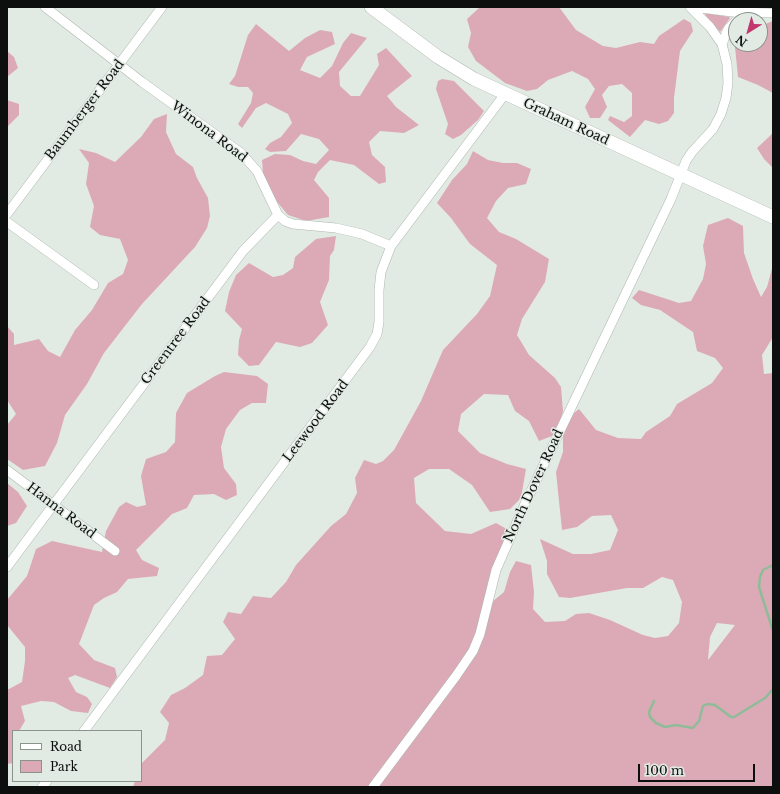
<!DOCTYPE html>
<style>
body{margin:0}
#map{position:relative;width:780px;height:794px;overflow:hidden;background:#e2ebe3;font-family:"Libre Baskerville",serif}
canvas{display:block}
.frame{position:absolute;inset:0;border:8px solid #0c0f0d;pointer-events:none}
.legend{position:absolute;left:12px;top:730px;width:130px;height:52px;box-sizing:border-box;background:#e2ebe3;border:1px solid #8c938d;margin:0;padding:5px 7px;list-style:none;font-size:12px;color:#0c0f0d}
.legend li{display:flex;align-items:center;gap:8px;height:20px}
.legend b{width:20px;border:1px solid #8c938d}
.north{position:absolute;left:728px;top:12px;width:40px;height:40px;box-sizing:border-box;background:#e2ebe3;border:1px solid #8c938d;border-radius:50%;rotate:217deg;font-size:11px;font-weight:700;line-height:16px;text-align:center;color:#0c0f0d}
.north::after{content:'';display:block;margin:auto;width:14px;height:18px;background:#c2376d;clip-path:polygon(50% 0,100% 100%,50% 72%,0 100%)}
.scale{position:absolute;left:638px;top:764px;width:117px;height:18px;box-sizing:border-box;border:2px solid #0c0f0d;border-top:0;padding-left:5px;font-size:12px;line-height:14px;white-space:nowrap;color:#0c0f0d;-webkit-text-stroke:3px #e2ebe3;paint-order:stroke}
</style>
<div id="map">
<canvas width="780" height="794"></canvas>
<div class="frame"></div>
<ul class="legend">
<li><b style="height:5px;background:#fff"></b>Road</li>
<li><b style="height:11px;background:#dcaab7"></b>Park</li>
</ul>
<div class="north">N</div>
<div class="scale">100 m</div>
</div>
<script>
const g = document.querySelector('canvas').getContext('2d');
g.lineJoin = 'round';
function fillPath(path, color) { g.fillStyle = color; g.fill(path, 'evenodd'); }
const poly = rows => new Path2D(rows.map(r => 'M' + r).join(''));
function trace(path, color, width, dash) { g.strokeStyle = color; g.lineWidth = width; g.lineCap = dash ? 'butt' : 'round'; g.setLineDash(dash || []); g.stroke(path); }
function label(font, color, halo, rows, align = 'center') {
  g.font = font + ' "Libre Baskerville",serif'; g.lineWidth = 3; g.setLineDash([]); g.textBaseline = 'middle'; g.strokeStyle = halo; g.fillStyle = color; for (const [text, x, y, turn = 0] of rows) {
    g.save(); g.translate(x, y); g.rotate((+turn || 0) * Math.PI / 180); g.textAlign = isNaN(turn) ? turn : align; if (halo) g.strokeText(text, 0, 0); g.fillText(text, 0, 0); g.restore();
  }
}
fillPath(poly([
 [480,7,559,7,576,30,603,46,616,48,640,42,654,44,659,36,684,19,691,23,693,31,680,51,674,98,674,113,668,121,659,124,645,120,630,137,608,120,610,116,624,122,632,116,632,93,622,84,609,86,602,95,607,107,600,118,590,118,585,107,595,89,588,79,572,71,548,80,537,89,527,91,505,83,476,61,468,47,471,33,467,19],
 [707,13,729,17,730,18,720,32,705,15],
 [773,21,773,93,758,85,738,77,735,47,736,39,736,44,760,44,760,26],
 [256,24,289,51,305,38,320,30,332,32,335,44,307,57,300,70,320,78,332,66,343,43,351,33,367,38,339,72,340,86,351,96,360,96,379,65,377,54,386,48,412,76,387,96,396,107,419,125,404,133,380,131,369,142,372,155,385,167,386,182,379,184,354,165,330,160,318,172,314,180,329,198,329,217,306,221,288,215,273,197,263,173,262,160,275,154,290,155,303,161,316,164,329,150,319,139,301,134,286,151,270,152,265,149,270,143,281,137,292,123,288,114,266,103,256,108,242,128,238,124,251,103,253,93,248,87,238,87,229,84,235,76,248,35],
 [7,51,14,57,18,68,7,77],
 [442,79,454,81,484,111,478,120,461,135,453,139,445,134,448,124,436,89,438,81],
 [7,100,19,104,19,115,7,127],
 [167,114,166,132,176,154,193,167,197,178,208,198,210,216,207,228,195,247,142,304,104,353,87,384,65,415,57,443,45,466,23,470,7,459,7,425,16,414,7,400,7,326,14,334,14,345,39,339,48,351,60,357,75,330,92,310,108,283,123,274,128,260,120,239,100,235,90,227,94,206,86,184,89,163,79,149,96,153,115,162,141,137,154,119],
 [773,133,773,168,764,159,757,148],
 [473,151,488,160,503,163,517,163,531,169,526,184,508,188,496,201,487,218,499,232,516,239,549,259,545,282,522,319,517,335,529,355,555,378,561,387,563,411,557,434,539,441,529,421,515,411,508,395,484,394,461,414,458,431,480,453,507,464,526,469,521,498,510,509,490,512,472,485,449,469,429,469,414,478,416,503,445,531,471,534,496,523,512,532,486,607,504,592,510,572,516,561,531,565,534,592,533,609,545,622,565,621,576,614,589,613,610,620,643,635,655,638,668,636,679,623,682,602,673,580,662,577,643,588,627,588,570,598,559,597,547,574,547,561,540,539,573,554,591,554,610,550,618,530,611,515,592,516,577,527,562,530,556,472,563,452,563,422,579,409,596,430,618,438,641,439,646,432,670,416,677,404,712,383,723,368,715,358,697,351,693,332,660,310,641,305,632,298,639,290,679,303,691,301,703,279,706,264,703,246,708,225,728,218,743,226,744,253,753,279,761,297,767,287,773,265,773,337,762,355,764,374,773,373,773,787,133,787,135,781,141,781,141,764,165,740,169,723,160,712,171,695,185,688,203,675,207,656,222,655,235,639,223,622,228,612,241,614,253,596,271,598,286,582,296,565,331,526,346,514,357,493,355,478,364,460,376,464,383,461,394,450,421,401,443,350,477,314,490,296,497,265,470,244,451,218,437,203,452,180,467,164],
 [717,623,735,625,708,660,710,637],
 [336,236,334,250,330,256,329,280,320,302,328,325,312,343,300,347,276,342,259,365,249,366,238,355,239,340,242,329,225,311,229,292,236,275,249,263,273,277,283,275,293,268,295,257,316,239],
 [224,372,257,376,268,384,266,403,252,403,240,410,226,429,221,447,224,468,236,484,237,495,226,500,214,494,194,495,187,508,172,514,136,550,142,560,159,568,157,576,128,579,117,592,104,598,94,605,79,644,94,660,115,668,117,677,110,688,75,675,68,678,76,692,87,697,92,704,88,713,71,711,54,702,41,701,21,706,25,721,19,731,13,731,13,763,7,764,7,690,22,682,25,661,25,647,7,625,7,600,27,576,36,549,52,541,102,552,106,531,119,507,126,502,137,507,146,505,141,476,146,459,166,452,175,442,176,413,187,393,215,376],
 [7,483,18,492,27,506,16,523,7,526]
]), '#dcaab7');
trace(poly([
 [773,565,763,570,760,577,759,587,773,631],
 [654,701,649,712,650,717,656,723,665,727,676,725,693,728,699,721,703,706,707,704,715,705,731,717,734,717,765,698,773,689]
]), '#90bb98', 2.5);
const street = poly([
 [45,7,142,82,241,153,257,171,278,215,285,221,293,224,336,228,362,234,391,246],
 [693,7,732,12,773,13],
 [722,44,728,29,744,13],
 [7,214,162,7],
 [7,222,94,285],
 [7,470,115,551],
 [7,567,243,251,278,215],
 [84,731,370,347,377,334,379,322,379,290,381,272,391,246,505,94],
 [42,787,47,781],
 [373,787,456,676,473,651,480,634,496,570,524,506,671,199,686,161,692,152,713,129,721,114,726,98,728,83,727,64,722,44,710,27,690,7]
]);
const secondary = poly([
 [371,7,438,57,474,79,773,217]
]);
trace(street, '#adb6af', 10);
trace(secondary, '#adb6af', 14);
trace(street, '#fff', 9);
trace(secondary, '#fff', 13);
label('13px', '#0c0f0d', '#e2ebe3', [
 ["Baumberger Road",85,110,-53],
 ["Graham Road",566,122,25],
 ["Winona Road",209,132,37],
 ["Greentree Road",176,341,-53],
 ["Leewood Road",316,421,-53],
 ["North Dover Road",534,486,-65],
 ["Hanna Road",61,511,37]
]);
</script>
